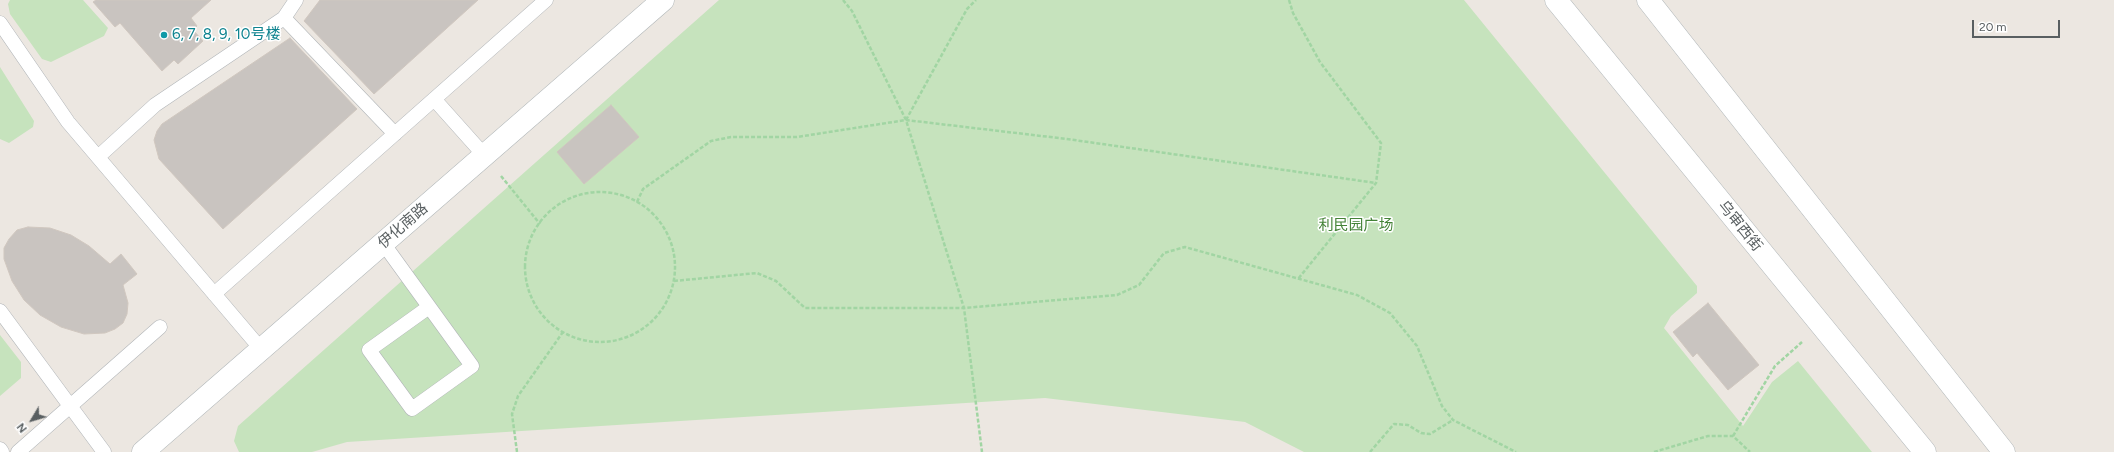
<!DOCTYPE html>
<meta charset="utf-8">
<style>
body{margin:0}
#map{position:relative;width:2114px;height:452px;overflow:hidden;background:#ece7e1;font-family:Figtree,sans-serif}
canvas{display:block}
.north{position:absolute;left:12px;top:400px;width:40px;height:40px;-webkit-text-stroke:3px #fff;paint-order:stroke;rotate:232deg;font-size:11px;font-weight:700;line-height:16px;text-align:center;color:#595f61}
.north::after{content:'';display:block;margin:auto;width:14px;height:18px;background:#595f61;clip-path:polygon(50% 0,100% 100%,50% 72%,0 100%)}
.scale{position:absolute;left:1972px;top:20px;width:88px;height:18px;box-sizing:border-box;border:2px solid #595f61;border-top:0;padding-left:5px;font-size:12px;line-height:14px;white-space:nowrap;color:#595f61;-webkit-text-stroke:3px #fff;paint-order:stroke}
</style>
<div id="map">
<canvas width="2114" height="452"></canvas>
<div class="north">N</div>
<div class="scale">20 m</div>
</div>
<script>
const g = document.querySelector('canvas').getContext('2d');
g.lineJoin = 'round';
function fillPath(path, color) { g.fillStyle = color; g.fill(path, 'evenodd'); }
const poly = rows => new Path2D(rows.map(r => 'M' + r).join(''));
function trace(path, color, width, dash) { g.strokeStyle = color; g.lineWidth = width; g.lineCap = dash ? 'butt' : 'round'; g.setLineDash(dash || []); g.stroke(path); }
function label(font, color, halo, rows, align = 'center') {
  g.font = font + ' Figtree,"Noto Sans SC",sans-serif'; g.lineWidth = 3; g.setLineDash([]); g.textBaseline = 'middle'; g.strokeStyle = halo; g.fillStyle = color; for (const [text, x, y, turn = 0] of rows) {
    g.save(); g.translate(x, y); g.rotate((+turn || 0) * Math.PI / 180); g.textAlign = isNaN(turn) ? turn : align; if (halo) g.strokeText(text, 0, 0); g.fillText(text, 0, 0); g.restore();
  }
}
fillPath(poly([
 [10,0,83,0,108,28,104,36,51,62,42,59,10,14,8,4],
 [719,0,1464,0,1697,286,1697,293,1671,316,1664,328,1743,426,1772,382,1798,361,1872,452,1304,452,1245,422,1045,398,347,442,312,452,239,452,234,441,238,426],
 [0,67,34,121,33,127,9,143,0,139],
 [0,335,21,362,21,378,0,396]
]), '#c6e3bd');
const building = poly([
 [96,0,211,0,191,18,197,26,193,30,203,41,178,64,174,60,162,71,120,23,115,27,93,2,96,0],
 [320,0,478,0,374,94,304,21,320,0],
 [290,38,357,109,223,229,159,159,154,140,157,131,162,124,290,38],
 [611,105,639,137,584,184,557,152,611,105],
 [28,227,50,228,71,235,89,246,110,264,121,254,137,274,123,285,128,303,127,314,123,323,115,329,105,333,84,334,61,327,40,315,24,300,12,281,4,259,4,248,9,239,17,230,28,227],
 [1708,303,1759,365,1728,390,1697,353,1693,357,1673,332,1708,303]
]);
fillPath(building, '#c9c4c0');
trace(building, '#d0c7bf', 1);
const service = poly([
 [284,18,395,134],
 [0,23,68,122,261,349],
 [434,99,484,155],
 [98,157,155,105,284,18,296,0],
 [383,243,472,366,412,409,369,350,429,307],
 [214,294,546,0],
 [0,311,104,452],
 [0,449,2,452],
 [18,452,160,327]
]);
const secondary = poly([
 [1556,0,1925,452],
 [1648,0,2004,452],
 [143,452,663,0]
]);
trace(service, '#b1b5b8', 15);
trace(secondary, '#b0b6b8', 23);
trace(poly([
 [843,0,852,11,906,120,964,308,982,452],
 [1289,0,1293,13,1320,62,1381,143,1376,183,1298,279],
 [906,120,967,9,976,0],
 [501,176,540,224],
 '525 267a75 75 0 1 1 150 0a75 75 0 1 1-150 0Z',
 [637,202,643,189,711,141,731,137,797,137,906,120,1067,139,1376,183],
 [674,281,757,273,776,281,805,308,964,308,1117,295,1139,285,1164,253,1185,247,1357,295,1390,313,1417,346,1442,406,1453,420,1516,452],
 [1733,436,1775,366,1802,342],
 [517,452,512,414,518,396,563,332],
 [1370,452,1394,424,1408,425,1421,433,1430,434,1453,420],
 [1654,452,1708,436,1733,436,1750,452]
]), '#a1d5a3', 2.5, [4, 2]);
trace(service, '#fff', 14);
trace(secondary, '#fff', 22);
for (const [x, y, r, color] of [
 [164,35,4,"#0f9aa8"]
]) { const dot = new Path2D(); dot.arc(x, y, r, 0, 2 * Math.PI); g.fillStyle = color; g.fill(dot); trace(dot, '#fff', 1.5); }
label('15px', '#0d838f', '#fff', [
 ["6, 7, 8, 9, 10号楼",172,35]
], 'left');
label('15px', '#595f61', '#fff', [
 ["伊化南路",403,226,-41],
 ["乌审西街",1740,226,51]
]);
label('15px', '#448337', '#fff', [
 ["利民园广场",1356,226]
]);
</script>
